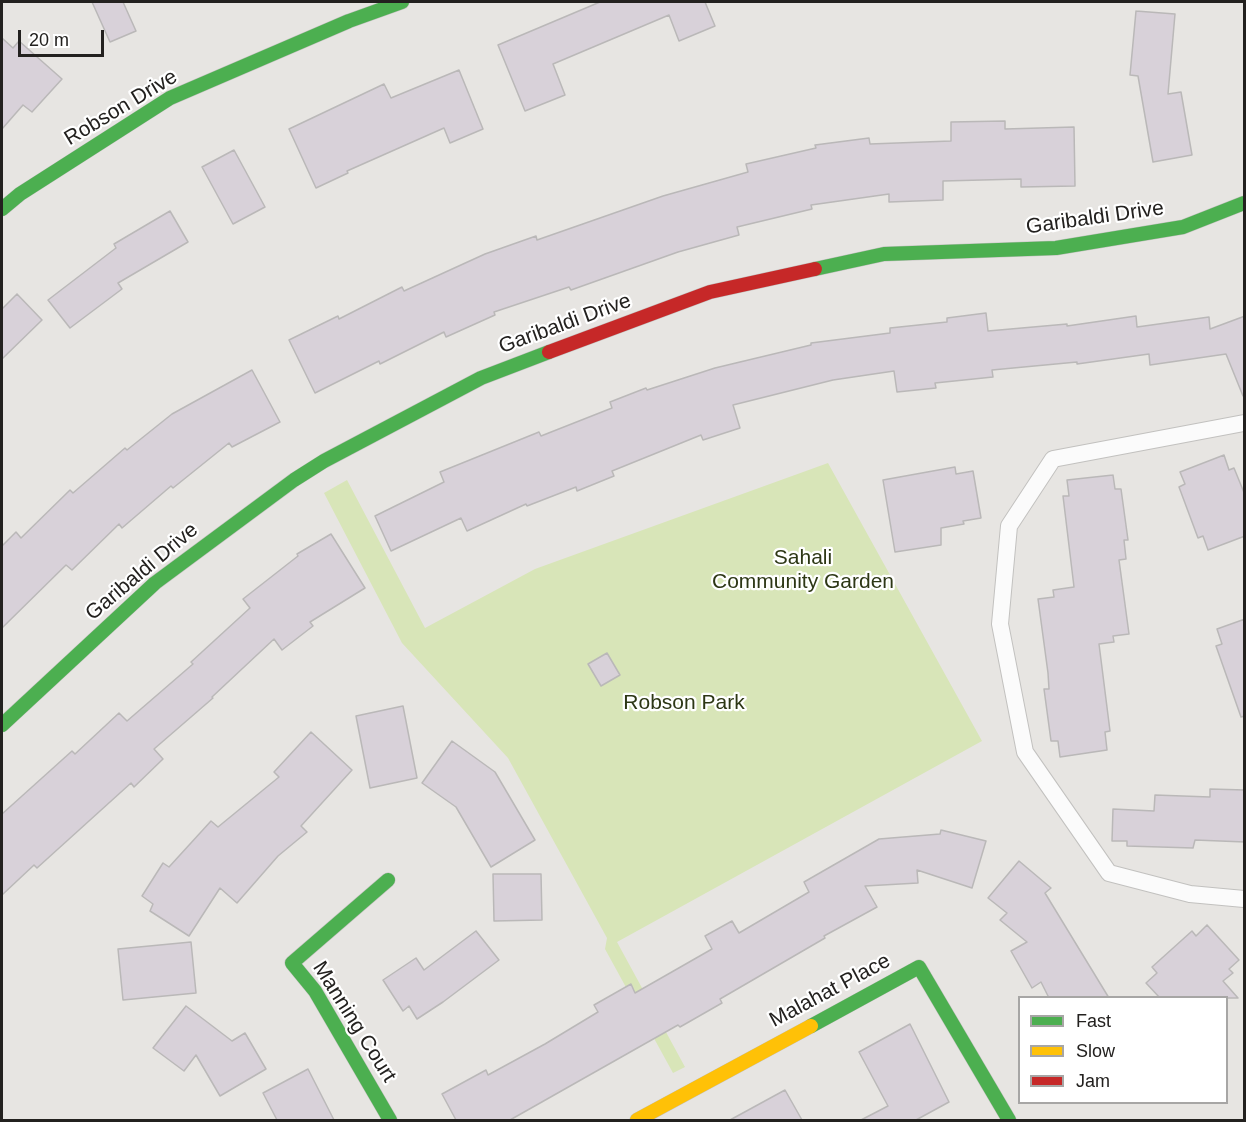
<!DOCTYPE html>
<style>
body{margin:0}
#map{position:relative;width:1246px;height:1122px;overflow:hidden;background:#e7e5e2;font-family:Arial,sans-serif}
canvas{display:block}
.frame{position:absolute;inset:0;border:3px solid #23211f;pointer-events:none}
.legend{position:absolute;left:1018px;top:996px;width:210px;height:108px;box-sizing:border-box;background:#fff;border:2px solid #a7a6a5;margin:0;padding:8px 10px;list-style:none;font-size:18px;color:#23211f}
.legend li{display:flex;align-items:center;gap:12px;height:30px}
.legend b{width:30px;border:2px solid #a7a6a5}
.scale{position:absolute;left:18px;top:30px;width:86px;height:27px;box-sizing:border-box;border:3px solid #23211f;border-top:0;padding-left:8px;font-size:18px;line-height:21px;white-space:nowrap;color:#23211f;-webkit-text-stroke:4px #fff;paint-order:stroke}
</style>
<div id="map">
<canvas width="1246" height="1122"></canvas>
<div class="frame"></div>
<ul class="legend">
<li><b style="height:8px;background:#4caf50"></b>Fast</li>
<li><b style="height:8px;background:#ffc107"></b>Slow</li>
<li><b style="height:8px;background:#c62828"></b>Jam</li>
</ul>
<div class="scale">20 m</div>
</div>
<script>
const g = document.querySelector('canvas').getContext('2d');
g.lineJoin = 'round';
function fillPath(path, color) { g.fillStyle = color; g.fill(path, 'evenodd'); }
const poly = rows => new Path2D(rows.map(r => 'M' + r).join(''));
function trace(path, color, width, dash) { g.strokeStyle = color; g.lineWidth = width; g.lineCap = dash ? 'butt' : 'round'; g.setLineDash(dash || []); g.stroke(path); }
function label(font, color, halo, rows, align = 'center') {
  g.font = font + ' Arial,sans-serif'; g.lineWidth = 4.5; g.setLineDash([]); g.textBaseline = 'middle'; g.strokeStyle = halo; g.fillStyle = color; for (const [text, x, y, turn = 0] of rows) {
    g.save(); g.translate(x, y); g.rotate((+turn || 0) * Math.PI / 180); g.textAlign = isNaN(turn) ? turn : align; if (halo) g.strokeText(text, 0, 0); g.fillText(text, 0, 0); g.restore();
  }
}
fillPath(poly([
 [828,463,982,741,617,942,685,1067,673,1073,605,949,607,938,508,758,402,643,324,493,347,480,425,628,535,569]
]), '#d8e5b8');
const building = poly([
 [92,2,123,2,136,31,110,42,92,2],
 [600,2,705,2,715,26,679,41,669,15,553,64,565,95,525,111,498,45,600,2],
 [1136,11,1175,14,1168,94,1181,92,1192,155,1153,162,1138,76,1130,75,1136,11],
 [2,38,13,48,19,41,62,79,32,112,23,105,2,129,2,38],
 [459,70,483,129,450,143,444,128,347,171,348,173,316,188,289,129,384,84,391,98,459,70],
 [1005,121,1005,129,1074,127,1075,186,1021,187,1021,179,943,181,943,200,889,202,889,194,811,205,812,209,737,227,739,235,678,252,571,290,569,287,494,312,495,315,446,337,444,332,380,364,379,361,315,393,289,340,338,316,339,319,402,287,404,291,485,254,536,236,537,240,663,196,748,172,746,164,816,148,815,145,869,138,870,144,951,141,951,122,1005,121],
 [234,150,265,207,233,224,202,167,234,150],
 [170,211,188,242,118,283,122,289,70,328,48,300,116,248,114,244,170,211],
 [17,294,42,320,2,359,2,309,17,294],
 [986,313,988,331,1067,324,1067,326,1136,316,1137,327,1209,317,1210,329,1245,316,1245,396,1243,396,1226,354,1150,365,1149,354,1077,364,1077,362,992,370,993,377,935,383,936,388,897,392,894,371,833,380,733,405,740,428,703,440,701,435,612,471,614,476,577,491,576,487,527,506,526,504,467,531,461,518,391,551,375,516,444,482,440,472,539,432,541,436,612,408,610,402,646,388,647,390,715,368,811,345,811,343,890,333,890,328,947,322,947,318,986,313],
 [252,370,280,422,232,447,229,443,173,488,171,486,122,528,119,524,72,570,66,565,2,628,2,546,16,532,21,538,70,490,73,493,125,448,127,450,172,414,252,370],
 [1224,455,1229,470,1234,468,1245,495,1245,536,1208,550,1203,536,1198,538,1179,487,1185,484,1180,472,1224,455],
 [955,467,956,474,973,471,981,518,963,521,964,524,941,528,941,545,895,552,883,480,955,467],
 [1113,475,1115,489,1121,489,1128,540,1124,540,1126,559,1119,560,1129,634,1113,636,1114,642,1099,644,1110,731,1105,732,1107,750,1060,757,1058,741,1051,741,1044,689,1049,689,1048,673,1038,599,1054,597,1053,590,1074,587,1063,496,1069,496,1067,480,1113,475],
 [331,534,365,588,310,622,313,626,282,650,274,639,212,697,213,698,154,749,163,759,134,787,131,783,37,868,34,865,2,895,2,814,72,751,75,754,119,713,127,721,193,664,191,662,250,608,243,599,298,556,297,554,331,534],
 [1245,619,1245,716,1241,717,1216,646,1222,644,1217,629,1245,619],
 [607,653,620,675,601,686,588,664,607,653],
 [403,706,417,778,370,788,356,716,403,706],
 [311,732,352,770,301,826,307,832,278,856,237,903,220,888,189,936,150,911,153,904,142,896,163,863,169,867,211,821,218,827,279,777,274,772,311,732],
 [452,741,495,772,535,840,491,867,456,807,422,783,452,741],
 [1210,789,1245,790,1245,842,1195,840,1193,848,1127,846,1127,841,1112,841,1113,809,1154,811,1155,795,1210,797,1210,789],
 [941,830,986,841,972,888,917,870,918,883,865,886,877,907,824,936,825,938,720,999,722,1003,680,1027,678,1025,510,1120,456,1120,442,1094,486,1070,488,1075,545,1044,598,1012,594,1005,631,984,635,993,712,949,705,936,732,921,739,933,809,892,804,882,879,839,940,834,941,830],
 [1019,861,1051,888,1045,893,1109,998,1049,998,1041,982,1032,988,1011,951,1027,942,1000,920,1007,913,988,898,1019,861],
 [493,874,541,874,542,920,494,921,493,874],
 [1207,925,1239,960,1229,969,1233,973,1223,981,1238,998,1160,998,1146,983,1157,973,1152,967,1192,931,1196,936,1207,925],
 [476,931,499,960,443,1002,417,1019,409,1006,403,1011,383,980,416,958,424,970,476,931],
 [191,942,196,993,123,1000,118,949,191,942],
 [186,1006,232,1041,245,1033,266,1069,220,1096,196,1055,184,1071,153,1048,186,1006],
 [910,1024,949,1102,916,1120,861,1120,888,1106,859,1052,910,1024],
 [308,1069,334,1120,277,1120,263,1093,308,1069],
 [785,1090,802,1120,730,1120,785,1090]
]);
fillPath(building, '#d8d1d9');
trace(building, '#bab8b8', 1.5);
const lane = poly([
 [1244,423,1053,459,1009,526,1000,624,1025,752,1109,873,1190,894,1244,899]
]);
const fast = poly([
 [2,209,20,194,170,98,349,21,402,2],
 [815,269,884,254,1056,248,1183,227,1244,203],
 [2,725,155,583,294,480,324,461,481,378,549,352],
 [388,880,292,963,315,991,390,1120],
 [811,1026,919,967,1009,1120]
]);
const slow = poly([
 [637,1120,811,1026]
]);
const jam = poly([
 [549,352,710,292,815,269]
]);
trace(lane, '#c2c1bf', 18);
trace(fast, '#c2c1bf', 15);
trace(slow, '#c2c1bf', 15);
trace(jam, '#c2c1bf', 15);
trace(lane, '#fbfbfb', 16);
trace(fast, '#4caf50', 14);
trace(slow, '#ffc107', 14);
trace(jam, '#c62828', 14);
label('21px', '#23211f', '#fff', [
 ["Robson Drive",121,108,-31],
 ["Garibaldi Drive",1095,218,-8],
 ["Garibaldi Drive",565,324,-20],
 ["Garibaldi Drive",142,572,-40],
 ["Malahat Place",830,991,-28],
 ["Manning Court",354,1022,58]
]);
label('21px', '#2d3715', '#fff', [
 ["Sahali",803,558],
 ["Community Garden",803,582],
 ["Robson Park",684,703]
]);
</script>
